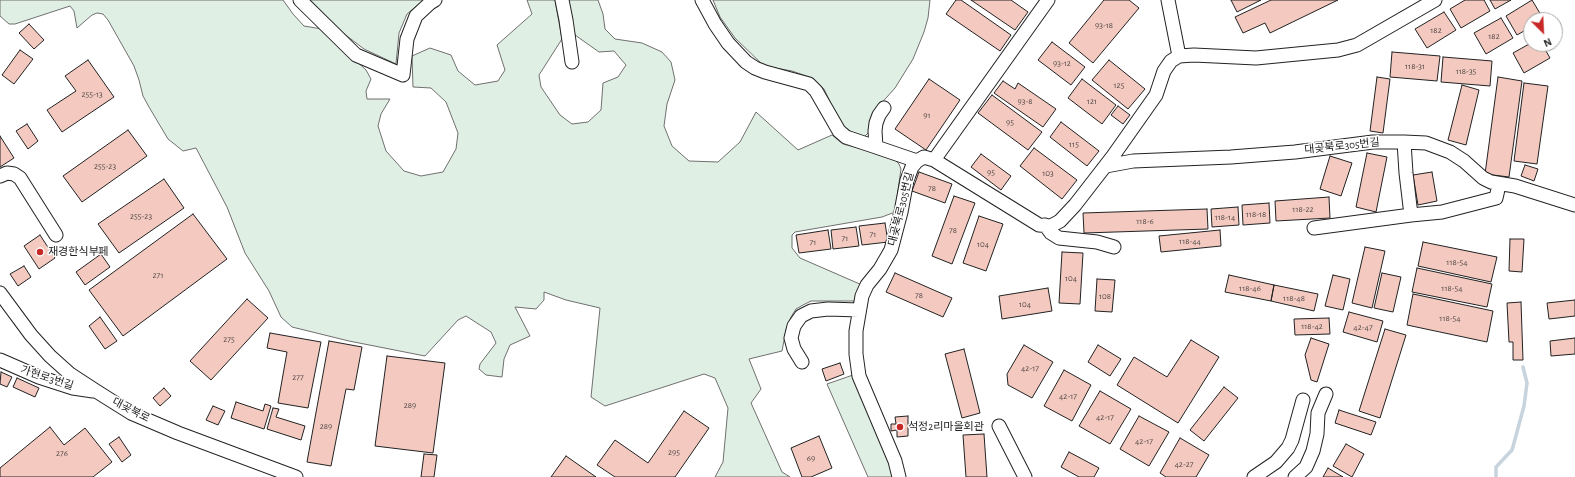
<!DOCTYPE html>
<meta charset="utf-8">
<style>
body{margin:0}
#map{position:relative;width:1575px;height:477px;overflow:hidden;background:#fff;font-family:"Alegreya Sans",sans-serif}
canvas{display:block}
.north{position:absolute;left:1523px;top:12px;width:40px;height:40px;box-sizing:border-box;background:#fff;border:1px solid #a7a7a7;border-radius:50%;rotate:156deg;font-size:11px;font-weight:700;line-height:16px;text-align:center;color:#222}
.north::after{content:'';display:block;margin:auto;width:14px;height:18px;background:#c62828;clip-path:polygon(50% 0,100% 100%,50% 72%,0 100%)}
</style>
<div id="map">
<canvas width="1575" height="477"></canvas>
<div class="north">N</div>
</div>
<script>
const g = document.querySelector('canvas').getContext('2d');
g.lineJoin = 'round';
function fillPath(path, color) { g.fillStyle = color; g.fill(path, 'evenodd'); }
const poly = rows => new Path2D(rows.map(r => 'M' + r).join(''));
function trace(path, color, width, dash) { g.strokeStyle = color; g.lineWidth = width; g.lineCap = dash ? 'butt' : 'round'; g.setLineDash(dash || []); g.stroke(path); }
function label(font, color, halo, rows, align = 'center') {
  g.font = font + ' "Alegreya Sans","Noto Sans KR",sans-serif'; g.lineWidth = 3; g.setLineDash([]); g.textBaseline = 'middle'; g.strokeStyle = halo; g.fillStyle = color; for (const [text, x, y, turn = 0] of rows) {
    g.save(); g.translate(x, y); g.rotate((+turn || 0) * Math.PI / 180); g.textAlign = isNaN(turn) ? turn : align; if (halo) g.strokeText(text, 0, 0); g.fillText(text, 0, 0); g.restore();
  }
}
const green = poly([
 [0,0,283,0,293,14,304,26,322,29,366,70,371,79,366,91,367,99,390,99,381,114,378,126,386,151,404,171,421,176,443,172,456,149,458,133,446,102,431,88,413,87,412,56,430,48,451,55,458,71,475,85,498,81,505,70,497,45,532,14,527,0,555,0,562,39,539,75,541,87,560,115,572,124,588,122,601,110,603,83,618,77,626,65,614,51,599,52,575,35,567,0,598,0,603,14,605,29,615,39,642,43,662,52,671,62,675,80,667,104,664,126,672,146,689,161,718,162,740,142,756,112,798,150,832,135,843,144,889,156,895,160,899,164,901,169,895,212,882,217,795,232,792,235,792,248,800,258,862,285,855,301,811,301,803,305,796,309,791,317,786,330,782,351,749,359,761,389,751,403,782,472,790,477,715,477,723,462,728,408,715,378,704,374,605,406,591,397,600,308,566,300,544,292,544,300,536,309,515,307,530,336,510,345,504,359,502,377,486,375,479,369,480,364,496,343,491,332,466,316,458,320,425,356,349,341,292,327,281,317,269,291,245,253,227,207,196,148,183,151,168,139,149,107,143,96,139,80,134,66,108,20,103,14,97,13,92,15,77,28,74,11,70,6,15,24,9,24,0,16,0,0],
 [310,0,424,0,407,14,399,33,396,64,364,49,343,33,310,0],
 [713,0,930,0,928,18,924,32,913,59,895,88,878,107,869,132,864,137,855,134,841,125,824,89,812,78,792,71,764,66,735,38,720,17,713,0],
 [853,375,895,477,868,477,827,384,853,375]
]);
fillPath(green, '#e0efe3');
trace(green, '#6f6f6f', 1);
trace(poly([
 [1496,477,1496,467,1512,450,1514,443,1524,406,1527,383,1523,367]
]), '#c7d3dd', 3.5);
const building = poly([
 [956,0,961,0,1011,35,1000,51,946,14,956,0],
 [971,0,1011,0,1028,12,1015,30,971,0],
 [1104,0,1129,0,1139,8,1093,63,1069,43,1104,0],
 [1231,0,1261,0,1237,12,1231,0],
 [1271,0,1338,0,1270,33,1265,23,1243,33,1235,17,1271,0],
 [1465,0,1484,0,1490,11,1461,28,1450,9,1465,0],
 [1490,0,1511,0,1495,9,1490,0],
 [1532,0,1544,20,1531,20,1531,27,1517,35,1506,16,1532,0],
 [1444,12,1456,30,1427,48,1415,29,1444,12],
 [1501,18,1513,38,1486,54,1474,33,1501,18],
 [29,24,44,40,34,49,19,33,29,24],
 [1052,42,1085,67,1071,85,1038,60,1052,42],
 [1531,43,1542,44,1550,58,1524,73,1513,53,1531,43],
 [20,50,33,59,14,84,2,75,20,50],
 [1392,52,1440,56,1437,81,1390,77,1392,52],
 [1443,57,1492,61,1490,86,1441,82,1443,57],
 [88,60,114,97,62,132,47,110,76,91,65,76,88,60],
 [1109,60,1145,89,1128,109,1092,80,1109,60],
 [1377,77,1390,79,1383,133,1370,131,1377,77],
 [1498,77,1522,81,1509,177,1485,174,1498,77],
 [929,79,960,100,926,150,895,129,929,79],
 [1082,79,1116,105,1102,124,1068,98,1082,79],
 [1003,81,1015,89,1018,83,1056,109,1043,127,994,93,1003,81],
 [1524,83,1548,86,1537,164,1514,161,1524,83],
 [1462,85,1479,90,1466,145,1448,140,1462,85],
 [992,95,1042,132,1028,150,978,113,992,95],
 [1118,106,1130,115,1123,124,1111,115,1118,106],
 [1061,122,1099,151,1087,166,1050,137,1061,122],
 [27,124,38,141,28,149,16,131,27,124],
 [128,130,147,156,82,202,63,176,128,130],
 [0,136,14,158,0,167,0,136],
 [1034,148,1077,180,1062,199,1020,166,1034,148],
 [1367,153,1387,157,1376,212,1356,207,1367,153],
 [981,154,1011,176,1001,190,971,167,981,154],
 [1330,156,1352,163,1341,196,1320,189,1330,156],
 [1525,165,1538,169,1534,181,1521,176,1525,165],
 [919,172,952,184,945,203,912,191,919,172],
 [1432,172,1437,201,1418,205,1413,175,1432,172],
 [164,179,184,208,119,253,98,224,164,179],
 [954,196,975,203,952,264,932,256,954,196],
 [1329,197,1330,218,1276,221,1275,201,1329,197],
 [1269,203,1270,223,1243,225,1242,205,1269,203],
 [1238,207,1239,225,1212,227,1211,209,1238,207],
 [1207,209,1208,229,1084,233,1083,213,1207,209],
 [193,214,227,259,123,336,89,290,193,214],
 [979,216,1003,224,986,271,963,263,979,216],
 [885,223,888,242,862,245,859,226,885,223],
 [856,227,859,246,833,249,831,230,856,227],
 [828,230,831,249,799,253,796,235,828,230],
 [1220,230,1221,246,1161,252,1159,236,1220,230],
 [40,235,55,258,39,269,24,246,40,235],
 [1510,239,1524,239,1522,272,1509,271,1510,239],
 [1423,242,1497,257,1491,282,1418,266,1423,242],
 [1365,247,1385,251,1372,308,1352,303,1365,247],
 [1062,252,1083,253,1080,304,1059,303,1062,252],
 [101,254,110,267,85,285,76,272,101,254],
 [24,266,31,277,18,286,10,274,24,266],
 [1417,268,1492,284,1487,307,1412,292,1417,268],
 [895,273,952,298,943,317,886,292,895,273],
 [1382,273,1401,277,1393,312,1374,308,1382,273],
 [1229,275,1274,285,1271,301,1225,292,1229,275],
 [1333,275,1350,279,1343,310,1325,306,1333,275],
 [1097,279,1115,280,1112,312,1095,311,1097,279],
 [1274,285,1318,294,1314,311,1271,301,1274,285],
 [1048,288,1052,311,1002,319,999,296,1048,288],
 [1413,294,1493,311,1487,342,1407,325,1413,294],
 [247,299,268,318,211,380,190,361,247,299],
 [1575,300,1575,316,1549,319,1547,303,1575,300],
 [1521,302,1523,360,1513,360,1513,342,1509,342,1507,303,1521,302],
 [1349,312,1383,321,1377,342,1343,332,1349,312],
 [100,317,117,341,105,349,89,326,100,317],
 [1329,318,1330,334,1295,335,1294,319,1329,318],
 [1385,329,1406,335,1380,418,1359,411,1385,329],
 [270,333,321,342,308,408,278,403,287,352,267,348,270,333],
 [1311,338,1329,344,1317,382,1311,380,1305,355,1311,338],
 [1575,338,1575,354,1551,356,1550,341,1575,338],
 [1191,340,1219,357,1178,423,1117,385,1134,357,1167,377,1191,340],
 [329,341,362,347,354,390,346,389,331,466,307,462,329,341],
 [1024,345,1053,362,1032,398,1008,385,1007,374,1024,345],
 [1098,345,1121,359,1110,376,1088,362,1098,345],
 [964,349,980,413,962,418,945,354,964,349],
 [387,356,445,363,433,453,375,446,387,356],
 [840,363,844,374,826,381,822,369,840,363],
 [1064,370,1091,385,1072,421,1044,406,1064,370],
 [1,372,12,377,7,387,0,384,1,372],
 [17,378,39,388,35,397,13,387,17,378],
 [1224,387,1238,398,1204,441,1190,430,1224,387],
 [164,388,171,396,160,406,153,398,164,388],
 [1100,391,1131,409,1110,444,1079,426,1100,391],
 [236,402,263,411,265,404,271,406,264,429,231,418,236,402],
 [213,406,225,411,218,425,206,420,213,406],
 [273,408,279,409,276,417,305,426,301,440,267,429,273,408],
 [1339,410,1376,422,1371,435,1335,423,1339,410],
 [684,411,709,428,675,477,615,477,597,465,615,440,648,463,684,411],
 [908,416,908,436,897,437,897,430,891,431,891,424,896,424,895,417,908,416],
 [1139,416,1169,432,1149,466,1120,449,1139,416],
 [50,427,64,445,85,428,112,462,93,477,0,477,0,468,50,427],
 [984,434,987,477,966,477,963,435,984,434],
 [819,436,832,468,811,477,802,477,791,448,819,436],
 [119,437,131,455,122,462,109,444,119,437],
 [1180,438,1209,455,1196,477,1166,477,1160,473,1180,438],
 [1346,444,1364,454,1352,477,1333,466,1346,444],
 [1069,452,1099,468,1094,477,1079,477,1061,467,1069,452],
 [424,454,437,455,434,477,421,477,424,454],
 [566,456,596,477,551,477,566,456],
 [1328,468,1343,477,1323,477,1328,468]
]);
fillPath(building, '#f3c9c0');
trace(building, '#222', 1);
const minor = poly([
 [300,0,356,55,403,75,407,39,416,16,430,3,435,0],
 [562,0,566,20,572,62],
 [702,0,715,24,728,43,746,62,755,68,765,72,809,84,816,91,839,131,846,137,876,147],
 [1168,0,1179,56],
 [884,108,879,115,876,123,875,131,876,147,917,161],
 [1404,142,1426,143,1450,152,1464,161,1483,178,1491,182,1515,186,1575,205],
 [934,160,1048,0],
 [1106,166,1133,161,1231,157,1295,152,1373,142,1404,142,1406,173,1411,215,1442,212,1496,198,1499,185],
 [0,176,7,173,14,174,20,178,56,235],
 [1045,225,1051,233,1059,238,1097,242,1114,247],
 [1314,228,1411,215],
 [0,293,31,335,50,356,70,374,96,391,131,413,178,433,296,477],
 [0,360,39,377,73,388,93,391],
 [802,362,794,349,791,338,794,326,801,316,811,311,828,309,859,310],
 [999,426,1025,477],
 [899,477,895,461,859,376,856,354,856,331,862,296,867,285,880,269,891,250,901,212,907,180,912,167,917,161,924,157,934,160,1039,225,1051,226,1060,221,1075,205,1113,156,1156,95,1164,71,1171,61,1179,56,1194,55,1256,58,1338,50,1357,45,1435,0],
 [1254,477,1276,462,1288,448,1292,440,1303,400],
 [1295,477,1306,467,1313,451,1317,434,1318,413,1326,394]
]);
trace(minor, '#222', 15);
trace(minor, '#fff', 13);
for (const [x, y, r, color] of [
 [40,252,4,"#c62828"],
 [900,427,4,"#c62828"]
]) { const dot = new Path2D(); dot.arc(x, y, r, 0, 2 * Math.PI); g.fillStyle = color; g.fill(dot); trace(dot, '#fff', 1.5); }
label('9px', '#564c4a', null, [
 ["93-18",1104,25],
 ["182",1436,30],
 ["182",1494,36],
 ["93-12",1062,63],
 ["118-31",1415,66],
 ["118-35",1466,71],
 ["125",1119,85],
 ["255-13",92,94],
 ["93-8",1025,101],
 ["121",1092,101],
 ["91",927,115],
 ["95",1010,122],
 ["115",1074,144],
 ["255-23",105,166],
 ["95",991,172],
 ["103",1048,173],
 ["78",932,188],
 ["118-22",1303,209],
 ["118-18",1256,214],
 ["255-23",141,216],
 ["118-14",1225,217],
 ["118-6",1145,221],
 ["78",953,230],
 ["71",873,234],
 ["71",845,238],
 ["118-44",1190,241],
 ["71",813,242],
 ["104",983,244],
 ["118-54",1457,262],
 ["271",158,275],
 ["104",1071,278],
 ["118-46",1250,288],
 ["118-54",1452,288],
 ["78",919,295],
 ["108",1105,296],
 ["118-48",1294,298],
 ["104",1025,304],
 ["118-54",1450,318],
 ["118-42",1312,326],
 ["42-47",1363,327],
 ["275",229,339],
 ["42-17",1030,368],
 ["277",298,377],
 ["42-17",1068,396],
 ["289",410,405],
 ["42-17",1105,417],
 ["289",326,426],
 ["42-17",1144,441],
 ["295",674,452],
 ["276",62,453],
 ["69",811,458],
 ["42-27",1184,464]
]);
label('11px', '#222', '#fff', [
 ["대곶북로305번길",1342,146,-6],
 ["대곶북로305번길",901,209,-76],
 ["가현로3번길",47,378,18],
 ["대곶북로",131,410,27]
]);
label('11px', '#222', '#fff', [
 ["재경한식부페",48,252],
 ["석정2리마을회관",908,427]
], 'left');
</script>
